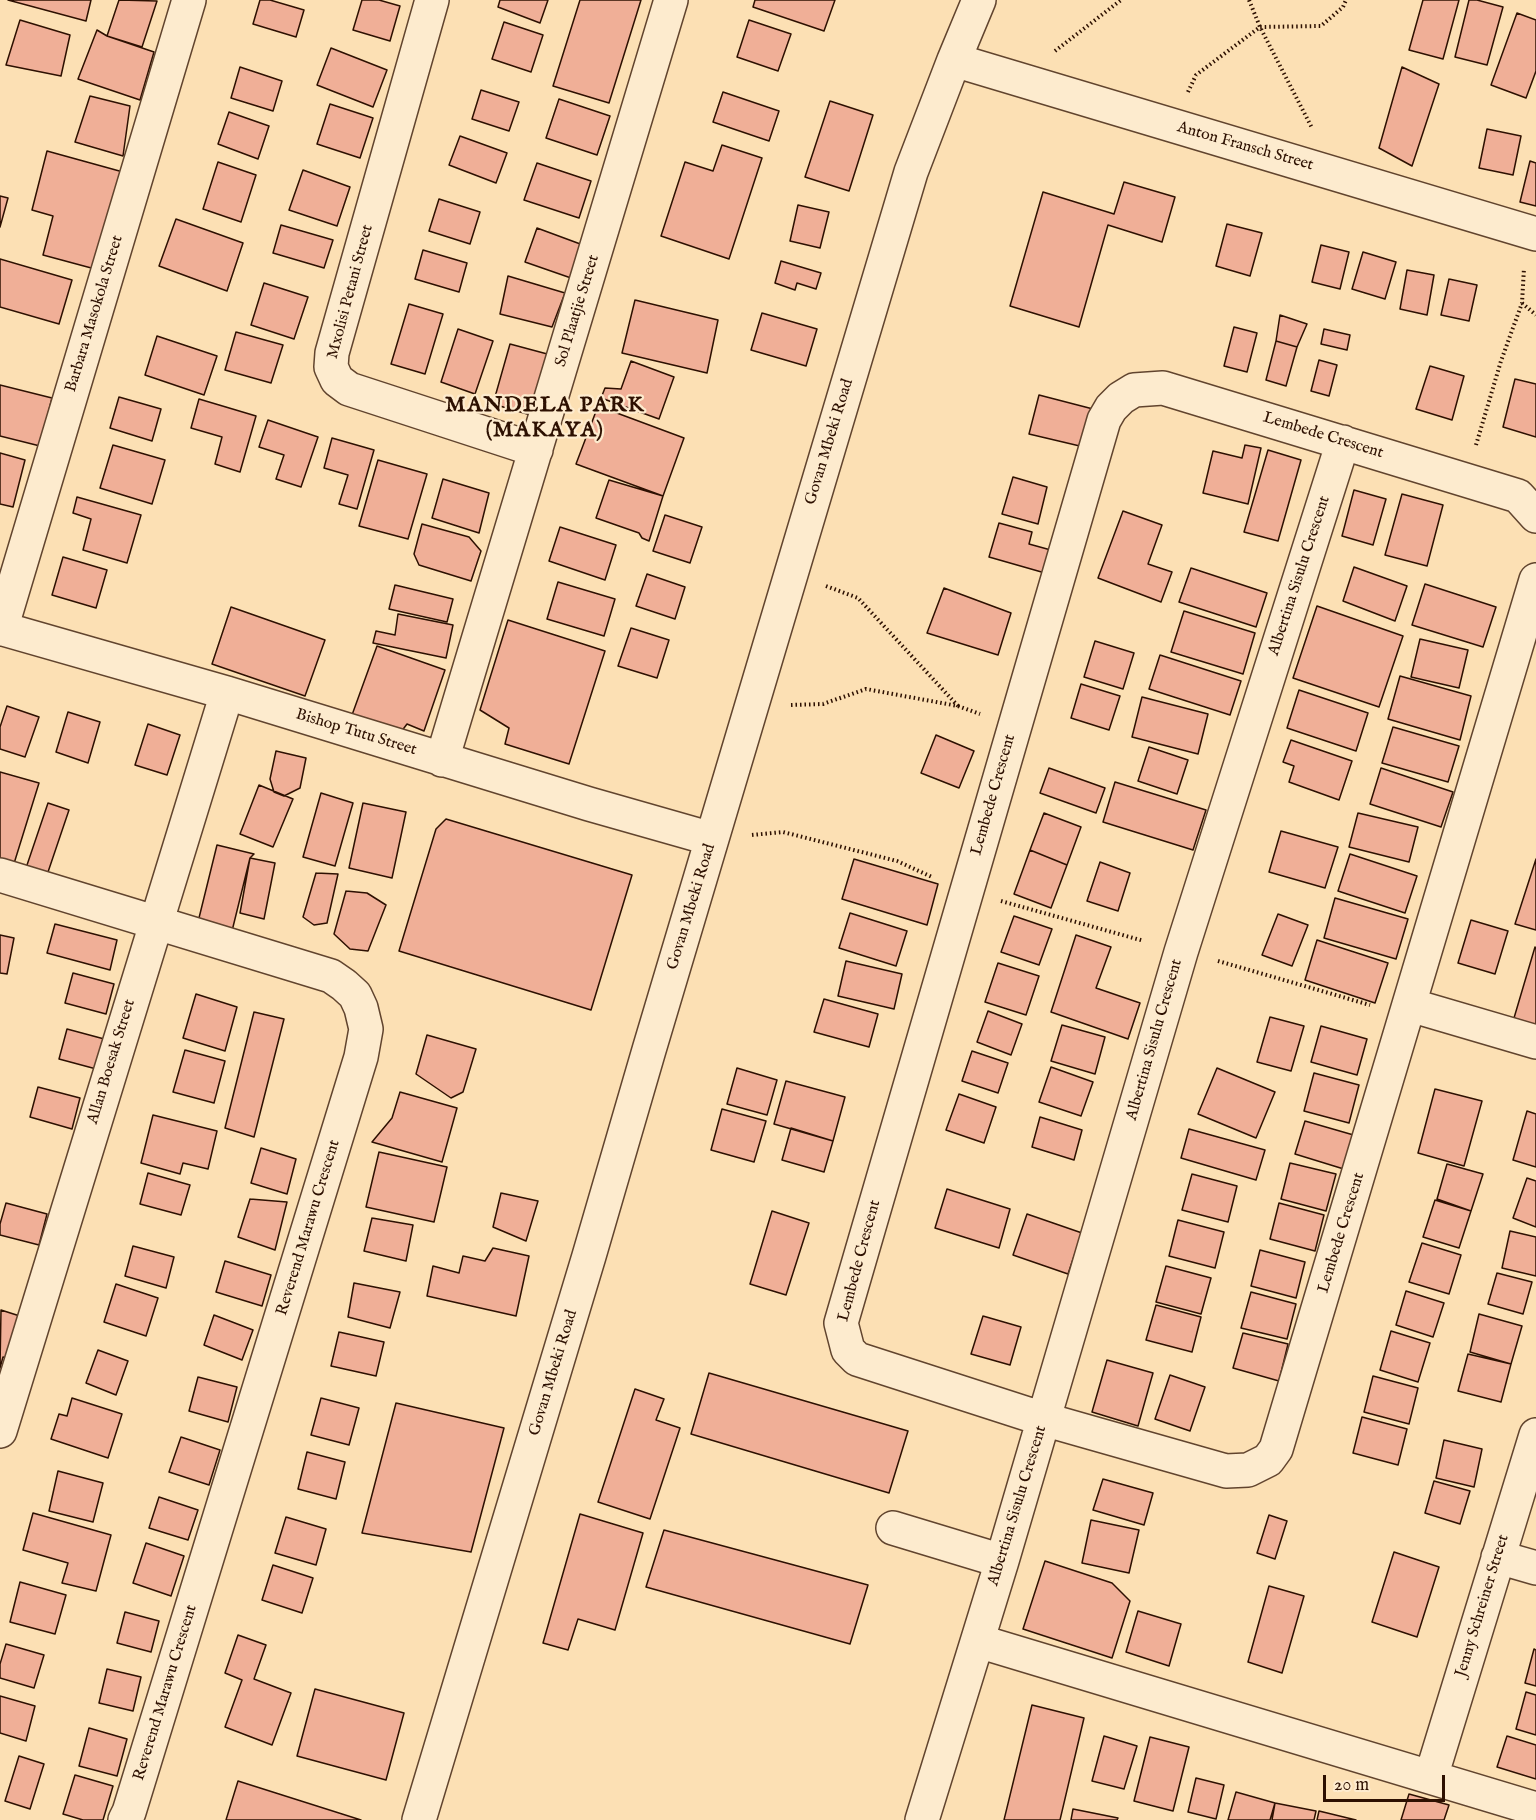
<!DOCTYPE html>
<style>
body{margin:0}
#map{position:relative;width:1536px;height:1820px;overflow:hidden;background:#fce0b4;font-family:"IM FELL English",serif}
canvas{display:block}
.scale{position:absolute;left:1323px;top:1775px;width:122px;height:27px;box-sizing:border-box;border:3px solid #2d1001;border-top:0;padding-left:8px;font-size:18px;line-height:21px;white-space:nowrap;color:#2d1001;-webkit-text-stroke:4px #fdebce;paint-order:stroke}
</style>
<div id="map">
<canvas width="1536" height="1820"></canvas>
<div class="scale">20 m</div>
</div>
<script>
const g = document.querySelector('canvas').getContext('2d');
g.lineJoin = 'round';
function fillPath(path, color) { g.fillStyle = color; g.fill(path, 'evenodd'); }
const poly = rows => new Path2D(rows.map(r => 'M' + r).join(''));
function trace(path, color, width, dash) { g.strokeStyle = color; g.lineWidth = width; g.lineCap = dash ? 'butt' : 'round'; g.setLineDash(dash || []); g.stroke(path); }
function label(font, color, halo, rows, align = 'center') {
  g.font = font + ' "IM FELL English",serif'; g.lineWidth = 4.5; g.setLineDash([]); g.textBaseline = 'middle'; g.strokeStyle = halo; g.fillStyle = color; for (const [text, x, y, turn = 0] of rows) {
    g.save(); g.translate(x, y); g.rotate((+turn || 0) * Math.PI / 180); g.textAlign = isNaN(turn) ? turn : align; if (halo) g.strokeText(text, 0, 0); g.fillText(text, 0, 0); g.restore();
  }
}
const building = poly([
 [8,0,91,0,86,21,8,0],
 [119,0,157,1,142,47,107,36,119,0],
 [260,0,270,0,304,10,296,37,253,24,260,0],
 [362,0,379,0,400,6,390,41,353,30,362,0],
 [500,0,548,0,540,23,498,7,500,0],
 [580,0,641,0,609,103,553,86,580,0],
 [755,0,835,0,824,31,753,7,755,0],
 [1423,0,1459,0,1443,59,1409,50,1423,0],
 [1469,0,1477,0,1503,7,1487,65,1455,57,1469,0],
 [1517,13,1536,20,1536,71,1526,98,1491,85,1517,13],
 [20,20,70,35,61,76,6,65,20,20],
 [749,20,791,34,778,71,737,57,749,20],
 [504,22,543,35,531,72,492,59,504,22],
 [97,30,107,36,154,52,140,100,78,79,97,30],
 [331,48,387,70,373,107,317,85,331,48],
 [240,67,282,81,273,111,231,98,240,67],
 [1402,67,1439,84,1412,166,1379,148,1402,67],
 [481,90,519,102,509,131,472,119,481,90],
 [723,92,779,111,769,141,713,122,723,92],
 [90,96,130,106,123,156,75,142,90,96],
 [559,99,610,116,597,155,546,138,559,99],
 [830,101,873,115,849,191,805,177,830,101],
 [330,104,373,118,360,158,317,144,330,104],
 [229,112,269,126,258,159,218,144,229,112],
 [1487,129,1521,136,1513,175,1479,168,1487,129],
 [460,136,507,153,496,183,449,165,460,136],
 [722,145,762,158,729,259,661,236,685,162,713,171,722,145],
 [47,151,123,172,95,269,43,255,53,216,32,210,47,151],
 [1530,161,1536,163,1536,206,1520,202,1530,161],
 [218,162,256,175,241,222,203,209,218,162],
 [537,163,591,181,579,218,524,200,537,163],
 [303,170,350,187,337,226,289,210,303,170],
 [1124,182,1175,197,1162,242,1108,225,1079,327,1010,306,1043,192,1114,214,1124,182],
 [0,196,8,198,0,227,0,196],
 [439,199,480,212,470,244,429,231,439,199],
 [798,205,829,212,820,248,790,241,798,205],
 [176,219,243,243,227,291,159,266,176,219],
 [1227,224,1262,233,1250,276,1216,266,1227,224],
 [281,225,333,240,324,268,273,253,281,225],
 [537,228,583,245,571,278,525,262,537,228],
 [1321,245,1349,252,1340,289,1312,282,1321,245],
 [423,250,467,263,459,292,415,279,423,250],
 [1363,252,1396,262,1385,299,1352,289,1363,252],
 [0,259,72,280,59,324,0,307,0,259],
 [781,261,821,273,816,289,797,283,795,290,775,283,781,261],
 [1407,270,1434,275,1427,315,1400,309,1407,270],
 [508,276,565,293,552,327,500,314,508,276],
 [1449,279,1477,285,1469,321,1441,315,1449,279],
 [264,283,308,297,294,339,251,325,264,283],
 [635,300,718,320,707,373,622,353,635,300],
 [409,304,443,314,425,374,391,364,409,304],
 [762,313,817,329,806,366,751,350,762,313],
 [1280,315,1307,324,1297,347,1276,341,1280,315],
 [1234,327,1257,333,1247,372,1224,366,1234,327],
 [458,329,493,341,475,394,441,382,458,329],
 [1324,329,1350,335,1347,350,1321,344,1324,329],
 [236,332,283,345,271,383,225,370,236,332],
 [157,336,217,356,204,395,145,375,157,336],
 [1276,341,1297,347,1286,386,1266,380,1276,341],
 [510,344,551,355,534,416,493,404,510,344],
 [1319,360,1337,365,1329,396,1311,391,1319,360],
 [631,361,674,377,659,419,601,398,605,388,621,389,631,361],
 [1430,366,1464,376,1452,420,1416,409,1430,366],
 [1515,379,1536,384,1536,437,1503,427,1515,379],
 [0,385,52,398,40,446,0,436,0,385],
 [1039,395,1093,409,1084,447,1029,434,1039,395],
 [119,397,161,409,152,441,110,428,119,397],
 [199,399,256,416,240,472,215,464,222,437,191,428,199,399],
 [598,406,684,438,663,496,576,464,598,406],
 [268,420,318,437,301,487,276,479,284,455,259,447,268,420],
 [332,438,374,450,357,509,339,504,348,475,324,468,332,438],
 [113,445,165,460,152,504,100,488,113,445],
 [1245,445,1261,448,1248,504,1203,493,1213,451,1242,458,1245,445],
 [1268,450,1301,460,1278,541,1244,532,1268,450],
 [0,453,25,460,13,507,0,504,0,453],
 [378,460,427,474,408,539,359,526,378,460],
 [1013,477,1047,487,1038,524,1002,514,1013,477],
 [443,479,489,493,479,533,432,518,443,479],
 [609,480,663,496,649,541,642,538,639,533,596,518,609,480],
 [1354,490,1386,499,1373,545,1342,536,1354,490],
 [1402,494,1443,505,1427,566,1385,555,1402,494],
 [77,497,141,515,127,563,83,550,91,519,73,513,77,497],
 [1123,511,1162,525,1148,564,1172,572,1161,602,1098,578,1123,511],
 [665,515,702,527,690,563,653,551,665,515],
 [999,523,1032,532,1029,544,1058,552,1052,575,989,557,999,523],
 [422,524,469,537,481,551,471,581,419,565,414,554,422,524],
 [560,527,616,545,605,580,549,561,560,527],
 [63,557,107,570,96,608,52,595,63,557],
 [1354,567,1407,586,1395,621,1343,601,1354,567],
 [1191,568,1267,593,1256,627,1179,602,1191,568],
 [647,574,685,587,675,619,636,606,647,574],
 [558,582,615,599,604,636,547,619,558,582],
 [1425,584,1496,607,1483,647,1412,625,1425,584],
 [395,585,453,599,447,622,389,609,395,585],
 [944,588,1011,613,998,655,927,633,944,588],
 [1317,606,1403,636,1379,707,1293,678,1317,606],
 [231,607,325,640,305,696,212,664,231,607],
 [1184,611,1255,633,1243,674,1171,652,1184,611],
 [398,614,453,625,446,658,373,643,376,631,395,635,398,614],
 [508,620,605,651,569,764,505,744,509,728,480,710,508,620],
 [631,628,669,640,657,678,618,666,631,628],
 [1420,639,1468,650,1459,688,1411,677,1420,639],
 [1095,641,1134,653,1123,689,1084,677,1095,641],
 [377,646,445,670,424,731,407,724,401,732,352,715,377,646],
 [1160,655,1241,681,1230,715,1149,689,1160,655],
 [1400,676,1471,696,1460,740,1388,719,1400,676],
 [1081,684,1120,696,1109,730,1071,718,1081,684],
 [1299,690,1368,713,1356,751,1287,728,1299,690],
 [1142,697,1208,714,1198,754,1132,737,1142,697],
 [7,706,39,717,25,757,0,749,0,727,7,706],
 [68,712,100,722,88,763,56,752,68,712],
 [148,724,180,735,167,775,135,765,148,724],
 [1393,727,1459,746,1448,782,1382,763,1393,727],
 [936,735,974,751,959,788,921,773,936,735],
 [1291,740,1352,761,1339,800,1289,782,1294,766,1283,762,1291,740],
 [1149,747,1188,760,1177,794,1138,781,1149,747],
 [276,751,306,758,300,788,284,796,274,792,270,779,276,751],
 [1049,768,1105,788,1096,813,1040,793,1049,768],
 [1381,768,1453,792,1441,827,1370,804,1381,768],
 [0,772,39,783,12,870,0,866,0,772],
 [1115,782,1206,810,1193,850,1103,822,1115,782],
 [259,785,293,799,273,847,240,834,259,785],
 [321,793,353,803,335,866,303,857,321,793],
 [48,803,69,810,47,875,26,868,48,803],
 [363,803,406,812,392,878,349,868,363,803],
 [1044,813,1081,827,1067,865,1030,850,1044,813],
 [1358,813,1418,827,1409,862,1349,847,1358,813],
 [446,819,632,875,591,1010,399,951,436,829,446,819],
 [1281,831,1338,847,1325,888,1269,872,1281,831],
 [217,845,254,854,250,858,232,931,198,922,217,845],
 [1030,850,1067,865,1051,908,1014,894,1030,850],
 [1350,854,1417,876,1405,913,1338,891,1350,854],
 [250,858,275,863,264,919,240,913,250,858],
 [854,859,938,884,927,925,842,899,854,859],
 [1536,859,1536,930,1515,924,1536,859],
 [1100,862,1130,873,1118,911,1087,901,1100,862],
 [316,873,338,874,327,923,314,925,303,917,316,873],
 [346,891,367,893,386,905,368,951,350,949,334,934,346,891],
 [1335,898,1408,919,1396,959,1324,938,1335,898],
 [850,913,907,931,896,966,839,948,850,913],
 [1278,914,1308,925,1292,966,1262,955,1278,914],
 [1014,916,1052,929,1039,965,1001,952,1014,916],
 [1471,920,1508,931,1495,974,1458,963,1471,920],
 [55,924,117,940,110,970,47,953,55,924],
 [0,935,14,938,7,974,0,973,0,935],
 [1076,935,1111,947,1096,988,1140,1003,1128,1039,1051,1012,1076,935],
 [1317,940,1388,963,1375,1003,1305,980,1317,940],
 [1535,947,1536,948,1536,1025,1514,1018,1535,947],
 [846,961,902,974,894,1009,838,996,846,961],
 [998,963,1039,976,1026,1015,985,1002,998,963],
 [73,973,114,984,106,1014,65,1003,73,973],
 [196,994,237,1007,225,1051,183,1038,196,994],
 [824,999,878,1014,869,1047,814,1032,824,999],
 [988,1011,1022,1024,1011,1055,977,1042,988,1011],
 [254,1012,284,1019,254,1137,225,1128,254,1012],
 [1270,1017,1304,1026,1291,1071,1257,1062,1270,1017],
 [1062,1025,1105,1037,1095,1074,1051,1061,1062,1025],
 [1321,1026,1367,1039,1357,1075,1311,1062,1321,1026],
 [67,1029,108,1040,100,1070,59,1059,67,1029],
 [427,1035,476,1049,463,1092,451,1098,416,1074,427,1035],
 [185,1050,225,1061,214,1103,173,1092,185,1050],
 [972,1051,1008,1063,998,1093,962,1081,972,1051],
 [1051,1067,1093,1082,1081,1116,1039,1102,1051,1067],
 [737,1068,777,1080,767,1115,727,1104,737,1068],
 [1217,1068,1275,1092,1256,1138,1198,1114,1217,1068],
 [1314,1073,1359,1085,1349,1123,1304,1111,1314,1073],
 [786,1081,845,1097,833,1141,774,1124,786,1081],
 [38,1087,80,1098,72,1129,30,1117,38,1087],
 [1435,1089,1482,1101,1464,1166,1418,1153,1435,1089],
 [400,1092,457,1108,442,1162,372,1142,392,1118,400,1092],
 [959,1094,996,1107,984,1143,946,1130,959,1094],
 [722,1109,766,1121,754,1162,711,1150,722,1109],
 [1527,1111,1536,1114,1536,1167,1513,1160,1527,1111],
 [153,1115,217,1131,208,1169,183,1163,180,1174,141,1163,153,1115],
 [1040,1117,1082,1130,1074,1160,1032,1147,1040,1117],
 [1305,1121,1357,1136,1347,1170,1295,1154,1305,1121],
 [791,1128,833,1141,824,1172,782,1160,791,1128],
 [1189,1129,1265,1150,1256,1180,1181,1158,1189,1129],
 [261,1148,296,1159,287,1194,251,1183,261,1148],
 [379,1152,447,1167,434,1222,366,1207,379,1152],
 [1290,1163,1336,1174,1326,1211,1281,1199,1290,1163],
 [1447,1164,1483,1174,1471,1211,1437,1199,1447,1164],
 [148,1173,190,1185,181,1215,140,1204,148,1173],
 [1192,1174,1237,1186,1228,1222,1182,1210,1192,1174],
 [1527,1178,1536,1181,1536,1227,1513,1218,1527,1178],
 [947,1189,1010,1209,999,1248,935,1228,947,1189],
 [501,1193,538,1201,526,1241,493,1227,501,1193],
 [250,1199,287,1202,275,1250,238,1237,250,1199],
 [1435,1200,1471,1211,1459,1248,1423,1237,1435,1200],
 [6,1203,47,1214,39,1245,0,1235,0,1224,6,1203],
 [1279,1203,1324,1215,1315,1251,1270,1239,1279,1203],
 [772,1211,809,1223,786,1295,750,1284,772,1211],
 [1027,1214,1082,1233,1068,1274,1013,1255,1027,1214],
 [372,1218,413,1225,406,1261,364,1251,372,1218],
 [1178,1220,1224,1232,1215,1268,1169,1256,1178,1220],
 [1510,1231,1536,1237,1536,1276,1502,1268,1510,1231],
 [1422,1243,1461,1255,1449,1294,1409,1282,1422,1243],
 [133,1246,174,1257,166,1288,125,1276,133,1246],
 [493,1248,529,1256,516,1316,427,1296,433,1266,459,1273,463,1256,485,1261,493,1248],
 [1260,1250,1305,1262,1296,1298,1251,1286,1260,1250],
 [225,1261,271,1275,262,1306,216,1292,225,1261],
 [1166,1266,1211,1278,1201,1314,1156,1302,1166,1266],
 [1497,1273,1532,1282,1523,1314,1488,1304,1497,1273],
 [354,1283,400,1292,390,1328,348,1317,354,1283],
 [116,1284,158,1298,146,1336,104,1322,116,1284],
 [1406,1291,1444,1303,1433,1337,1396,1325,1406,1291],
 [1251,1292,1296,1304,1287,1339,1241,1328,1251,1292],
 [1156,1305,1201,1317,1192,1352,1146,1340,1156,1305],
 [1,1310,26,1318,13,1360,3,1357,0,1368,1,1310],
 [1479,1314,1522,1326,1511,1364,1470,1352,1479,1314],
 [214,1315,253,1330,242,1360,204,1345,214,1315],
 [983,1316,1021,1327,1010,1365,971,1354,983,1316],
 [1391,1331,1430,1343,1418,1382,1380,1370,1391,1331],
 [339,1332,384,1342,376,1376,331,1366,339,1332],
 [1243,1333,1288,1344,1279,1381,1233,1368,1243,1333],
 [98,1350,128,1361,116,1395,86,1383,98,1350],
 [1468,1354,1511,1364,1501,1402,1458,1391,1468,1354],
 [1107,1360,1153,1373,1138,1426,1092,1412,1107,1360],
 [709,1373,908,1431,889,1493,691,1434,709,1373],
 [1170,1375,1205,1387,1190,1431,1155,1419,1170,1375],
 [1373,1376,1418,1388,1409,1424,1364,1412,1373,1376],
 [198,1377,237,1387,228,1422,189,1411,198,1377],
 [635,1389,664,1399,656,1420,680,1428,650,1519,598,1502,635,1389],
 [72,1398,122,1414,108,1458,51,1439,59,1414,67,1416,72,1398],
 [321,1398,359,1408,349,1445,311,1435,321,1398],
 [396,1403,504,1428,471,1552,362,1533,396,1403],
 [1362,1417,1407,1429,1398,1465,1353,1453,1362,1417],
 [181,1437,220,1450,209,1485,169,1472,181,1437],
 [1444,1440,1482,1449,1474,1487,1436,1478,1444,1440],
 [307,1452,345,1462,336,1499,298,1489,307,1452],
 [58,1471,103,1483,93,1522,49,1511,58,1471],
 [1103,1479,1153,1493,1144,1525,1093,1510,1103,1479],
 [1434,1481,1470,1491,1460,1524,1425,1513,1434,1481],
 [159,1497,198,1510,188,1540,149,1528,159,1497],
 [33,1513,111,1535,96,1591,62,1583,68,1563,23,1550,33,1513],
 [580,1514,643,1533,615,1630,578,1619,568,1650,543,1643,580,1514],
 [1269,1515,1287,1521,1275,1559,1257,1553,1269,1515],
 [286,1517,326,1529,316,1565,275,1553,286,1517],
 [1091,1520,1139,1530,1129,1573,1082,1563,1091,1520],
 [664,1530,868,1585,850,1644,646,1587,664,1530],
 [146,1543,184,1556,171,1596,133,1583,146,1543],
 [1394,1552,1439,1567,1417,1637,1372,1622,1394,1552],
 [1045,1561,1112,1583,1130,1601,1112,1658,1023,1629,1045,1561],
 [273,1565,313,1578,302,1613,262,1600,273,1565],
 [20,1582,66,1595,55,1634,10,1622,20,1582],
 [1269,1586,1304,1596,1282,1673,1248,1662,1269,1586],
 [1138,1611,1181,1624,1169,1666,1126,1652,1138,1611],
 [125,1612,159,1621,151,1652,117,1643,125,1612],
 [238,1635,266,1645,254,1679,291,1693,272,1745,225,1727,242,1680,225,1673,238,1635],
 [6,1644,44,1655,34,1688,0,1678,0,1664,6,1644],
 [1534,1649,1536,1650,1536,1686,1525,1683,1534,1649],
 [107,1669,141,1677,133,1711,99,1703,107,1669],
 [315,1689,404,1713,386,1780,297,1756,315,1689],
 [1526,1692,1536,1695,1536,1735,1516,1729,1526,1692],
 [0,1696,35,1706,26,1741,0,1733,0,1696],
 [1032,1705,1084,1718,1060,1820,1004,1820,1032,1705],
 [89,1728,127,1739,117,1776,79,1766,89,1728],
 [1104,1736,1137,1746,1124,1789,1092,1781,1104,1736],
 [1507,1736,1536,1745,1536,1779,1497,1767,1507,1736],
 [1150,1737,1189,1747,1173,1811,1134,1801,1150,1737],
 [19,1756,44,1764,30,1809,5,1801,19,1756],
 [75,1775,113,1786,103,1820,83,1820,63,1814,75,1775],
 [1196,1778,1224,1785,1216,1819,1188,1812,1196,1778],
 [238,1781,361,1820,226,1820,238,1781],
 [1236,1792,1275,1803,1270,1820,1228,1820,1236,1792],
 [1409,1794,1449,1805,1444,1820,1401,1820,1409,1794],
 [1275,1803,1316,1811,1314,1820,1272,1820,1275,1803],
 [1073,1809,1118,1818,1117,1820,1071,1820,1073,1809],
 [1319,1811,1356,1820,1317,1820,1319,1811]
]);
fillPath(building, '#f0af97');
trace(building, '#2d1001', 1.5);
const minor = poly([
 [432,0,332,353,331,367,337,380,349,389,536,450],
 [954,60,1536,234],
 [1536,516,1518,496,1163,388,1134,390,1121,398,1111,408,1104,420,841,1323,848,1350,857,1359,1043,1419,1226,1471,1248,1470,1268,1460,1276,1449,1536,580],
 [0,628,227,693,589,804,712,839],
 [1,629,189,0],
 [442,760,671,0],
 [0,875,331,976,344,985,355,995,361,1008,366,1029,361,1057,129,1812,125,1820],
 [1410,1005,1536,1042],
 [0,1431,227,693],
 [893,1528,1002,1561],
 [1498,1557,1536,1568],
 [978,1641,1536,1809],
 [1431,1777,1536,1435],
 [419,1820,589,1256,649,1050,911,172,954,60,979,0],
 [922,1820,1002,1561,1181,952,1343,442]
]);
trace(minor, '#61442e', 36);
trace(poly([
 [1249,0,1260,27,1312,128],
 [1055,51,1121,0],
 [1188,92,1196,75,1260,27,1321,26,1343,7,1346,0],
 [1522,303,1536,315],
 [1476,445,1501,361,1522,303,1524,268],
 [791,705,823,704,866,689,958,706,858,598,826,586],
 [958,706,980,714],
 [752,835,783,832,897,861,932,877],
 [1001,901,1144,941],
 [1218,961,1370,1005]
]), '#2d1001', 4, [1.5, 3]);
trace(minor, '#fdebce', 33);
label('16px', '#2d1001', '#fdebce', [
 ["Anton Fransch Street",1245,147,16],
 ["Mxolisi Petani Street",351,292,-75],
 ["Sol Plaatjie Street",578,311,-73],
 ["Barbara Masokola Street",95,314,-73],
 ["Lembede Crescent",1323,436,17],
 ["Govan Mbeki Road",830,442,-73],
 ["Albertina Sisulu Crescent",1300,576,-72],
 ["Bishop Tutu Street",356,733,17],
 ["Lembede Crescent",994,795,-74],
 ["Govan Mbeki Road",692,907,-73],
 ["Albertina Sisulu Crescent",1155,1040,-74],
 ["Allan Boesak Street",112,1062,-73],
 ["Reverend Marawu Crescent",309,1228,-73],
 ["Lembede Crescent",1342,1233,-73],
 ["Lembede Crescent",860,1261,-75],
 ["Govan Mbeki Road",554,1373,-73],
 ["Albertina Sisulu Crescent",1018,1506,-73],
 ["Jenny Schreiner Street",1483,1606,-73],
 ["Reverend Marawu Crescent",166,1693,-73]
]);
g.letterSpacing = '1.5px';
label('bold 22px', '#2d1001', '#fdebce', [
 ["MANDELA PARK",545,406],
 ["(MAKAYA)",545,431]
]);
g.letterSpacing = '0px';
</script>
